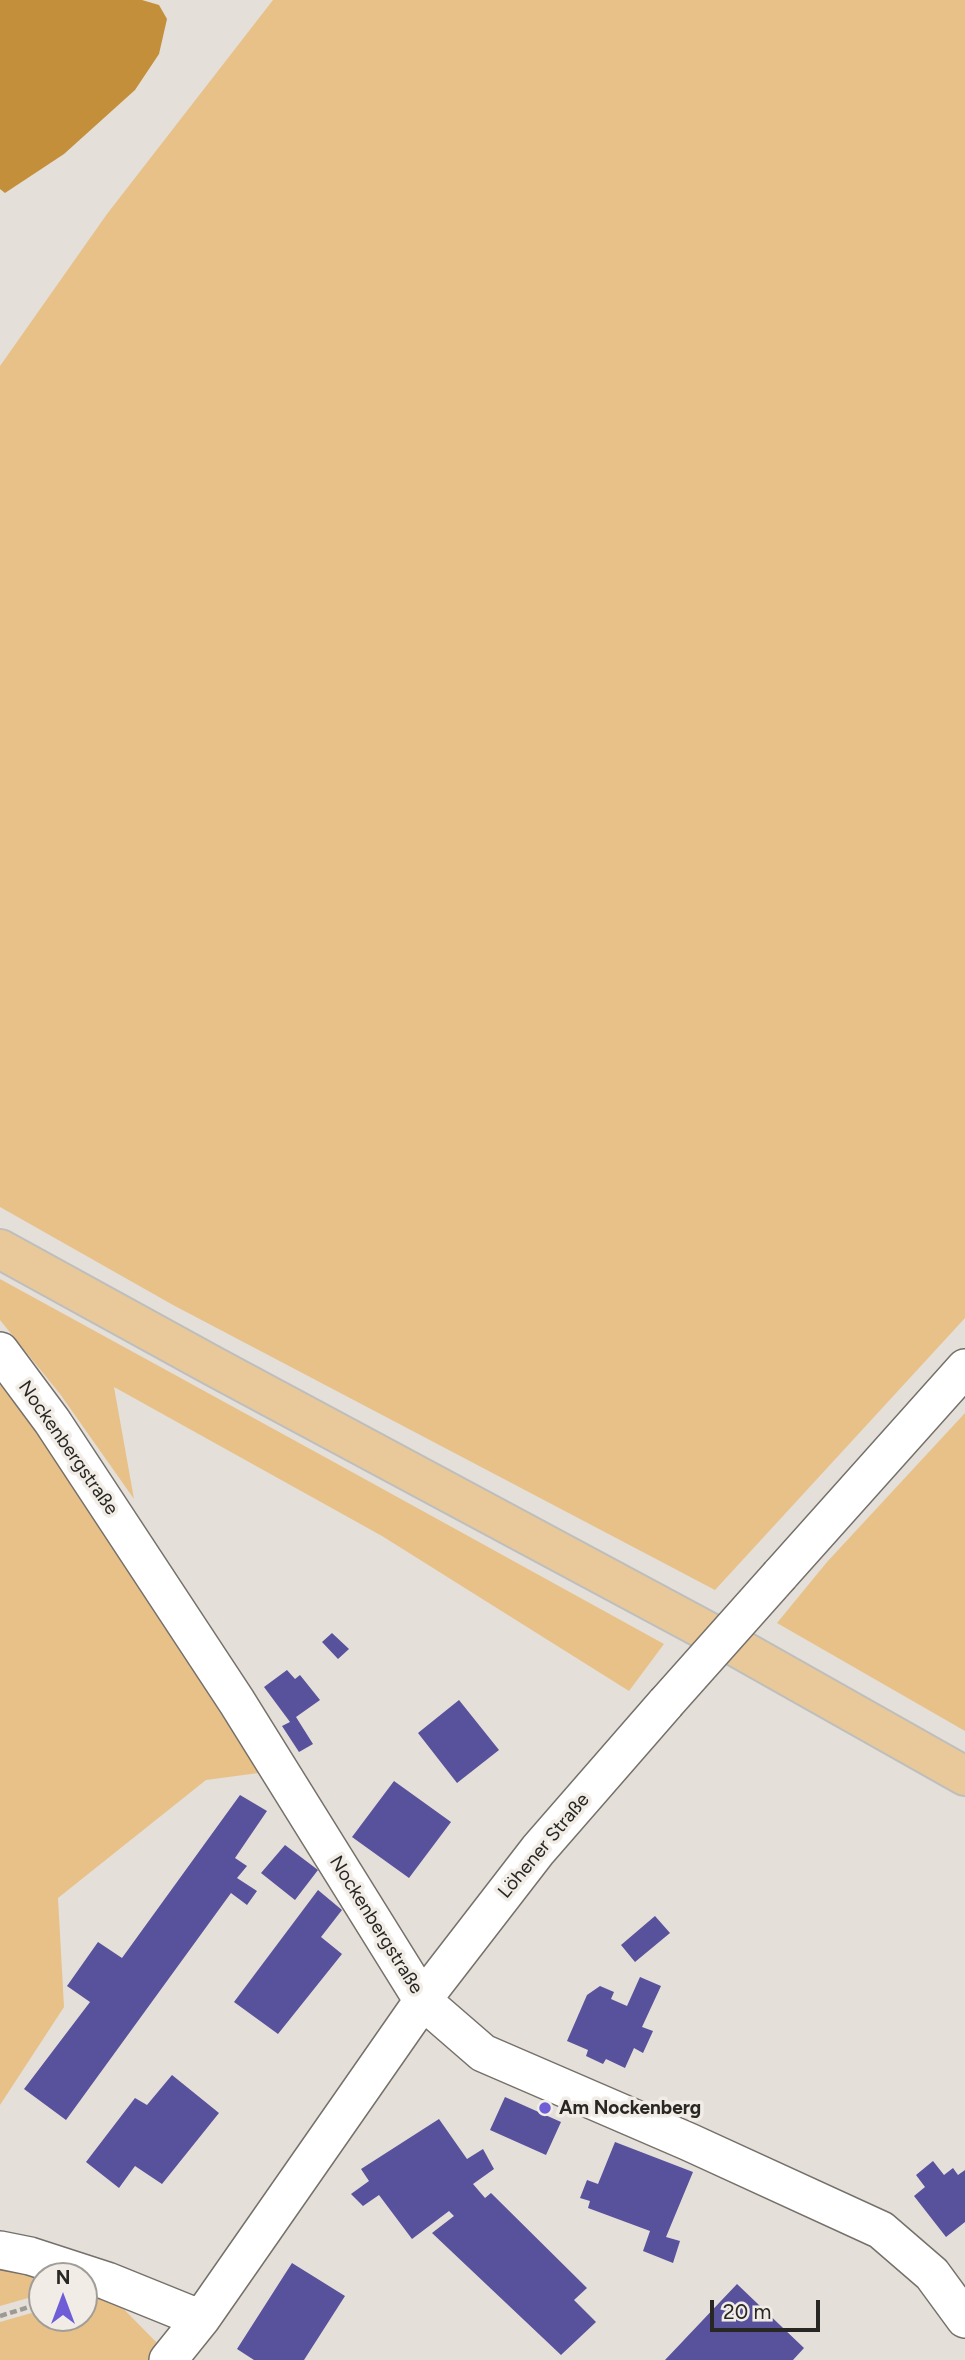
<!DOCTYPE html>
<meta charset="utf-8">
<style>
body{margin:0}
#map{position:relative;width:965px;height:2360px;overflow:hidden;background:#e4dfd8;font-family:Figtree,sans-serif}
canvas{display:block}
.north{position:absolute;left:28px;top:2262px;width:70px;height:70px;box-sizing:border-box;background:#f1ece5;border:2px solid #a19d98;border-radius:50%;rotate:0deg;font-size:19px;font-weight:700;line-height:28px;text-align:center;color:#282724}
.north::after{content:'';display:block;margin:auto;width:24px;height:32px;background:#6e5dd7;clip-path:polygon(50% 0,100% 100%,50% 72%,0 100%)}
.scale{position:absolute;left:710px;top:2300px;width:110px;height:32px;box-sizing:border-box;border:4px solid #282724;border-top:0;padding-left:9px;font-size:21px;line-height:24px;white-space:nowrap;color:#282724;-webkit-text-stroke:5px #f1ece5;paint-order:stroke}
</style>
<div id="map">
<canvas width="965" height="2360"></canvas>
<div class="north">N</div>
<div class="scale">20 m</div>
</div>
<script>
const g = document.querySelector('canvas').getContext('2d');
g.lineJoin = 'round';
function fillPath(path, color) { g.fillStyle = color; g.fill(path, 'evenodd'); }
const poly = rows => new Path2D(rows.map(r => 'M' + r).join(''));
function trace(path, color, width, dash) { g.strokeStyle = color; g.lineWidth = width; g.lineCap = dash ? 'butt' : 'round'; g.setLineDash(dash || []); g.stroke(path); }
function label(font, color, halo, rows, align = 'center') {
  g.font = font + ' Figtree,sans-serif'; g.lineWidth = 7; g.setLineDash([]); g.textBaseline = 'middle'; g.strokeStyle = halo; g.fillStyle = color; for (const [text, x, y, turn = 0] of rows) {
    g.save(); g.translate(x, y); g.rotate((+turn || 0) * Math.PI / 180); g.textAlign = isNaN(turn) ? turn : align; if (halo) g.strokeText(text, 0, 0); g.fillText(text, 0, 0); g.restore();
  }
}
fillPath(poly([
 [273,0,965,0,965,1318,715,1590,173,1305,0,1207,0,366,107,214],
 [0,1279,332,1461,664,1644,629,1691,382,1536,114,1387,134,1499,60,1394,0,1320],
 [0,1367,266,1772,206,1780,58,1898,64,2007,0,2105],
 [965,1413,965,1731,777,1623,827,1562],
 [0,2261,42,2276,42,2294,0,2306],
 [106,2291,159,2345,149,2360,0,2360,0,2322,42,2310,42,2318,84,2318,84,2298]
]), '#e8c189');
fillPath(poly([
 [0,0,142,0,159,5,167,19,159,54,135,90,64,154,5,193,0,189]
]), '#c48f3b');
fillPath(poly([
 [332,1633,349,1649,338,1659,322,1642],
 [287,1670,295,1679,300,1675,320,1700,296,1717,313,1744,299,1752,282,1726,290,1722,264,1687],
 [459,1700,499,1750,457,1783,418,1733],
 [394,1781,451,1822,409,1878,352,1837],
 [240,1795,267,1811,235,1858,247,1866,237,1878,257,1891,247,1905,231,1893,66,2120,24,2089,90,2002,67,1986,98,1942,122,1958],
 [285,1845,318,1870,295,1900,261,1873],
 [318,1890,342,1910,321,1937,342,1954,278,2034,234,2002],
 [655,1916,670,1933,635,1962,621,1945],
 [640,1977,661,1986,642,2027,653,2031,643,2053,634,2048,625,2068,606,2059,603,2064,586,2056,588,2050,567,2041,587,1995,600,1986,614,1992,611,1999,627,2006],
 [172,2075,219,2113,162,2184,135,2166,119,2188,86,2162,135,2098,147,2105],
 [505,2097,561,2122,546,2155,490,2130],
 [439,2119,467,2159,483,2149,494,2169,473,2184,485,2198,491,2193,587,2288,574,2300,596,2322,561,2355,432,2233,454,2216,449,2211,412,2239,379,2195,363,2206,351,2194,369,2181,361,2169],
 [615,2142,693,2172,666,2237,680,2241,673,2263,643,2251,650,2231,588,2208,590,2201,580,2198,587,2180,598,2184],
 [933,2161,944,2175,953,2168,958,2175,965,2170,965,2222,946,2237,914,2196,925,2187,916,2175],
 [292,2263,345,2296,304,2360,254,2360,237,2349],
 [737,2284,804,2348,793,2360,665,2360]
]), '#58519c');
const minor = poly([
 [0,1351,52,1421,237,1702,423,2001,483,2053,689,2142,881,2230,932,2274,965,2319],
 [780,1575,965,1368],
 [0,2250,30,2256,107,2281,201,2319],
 [168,2360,201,2319,433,1986,538,1850,666,1703]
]);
const major = poly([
 [0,1249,213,1366,731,1644,965,1776]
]);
trace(minor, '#75706a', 40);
trace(major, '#bebebd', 42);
trace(poly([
 [0,2316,42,2303]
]), '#9d9a94', 4.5, [7, 3.5]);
trace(minor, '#fff', 37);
trace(major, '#e9c999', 38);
const minorBridge = poly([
 [666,1703,780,1575]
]);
trace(minorBridge, '#75706a', 40, []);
trace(minorBridge, '#fff', 37);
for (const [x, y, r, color] of [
 [545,2108,7,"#6e5dd7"]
]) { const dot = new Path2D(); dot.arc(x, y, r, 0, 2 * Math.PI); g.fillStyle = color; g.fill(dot); trace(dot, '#f1ece5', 2.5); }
label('19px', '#282724', '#f1ece5', [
 ["Nockenbergstraße",68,1448,55],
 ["Löhener Straße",544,1846,-50],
 ["Nockenbergstraße",376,1925,58]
]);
label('bold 19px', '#282724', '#f1ece5', [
 ["Am Nockenberg",559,2108]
], 'left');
</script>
